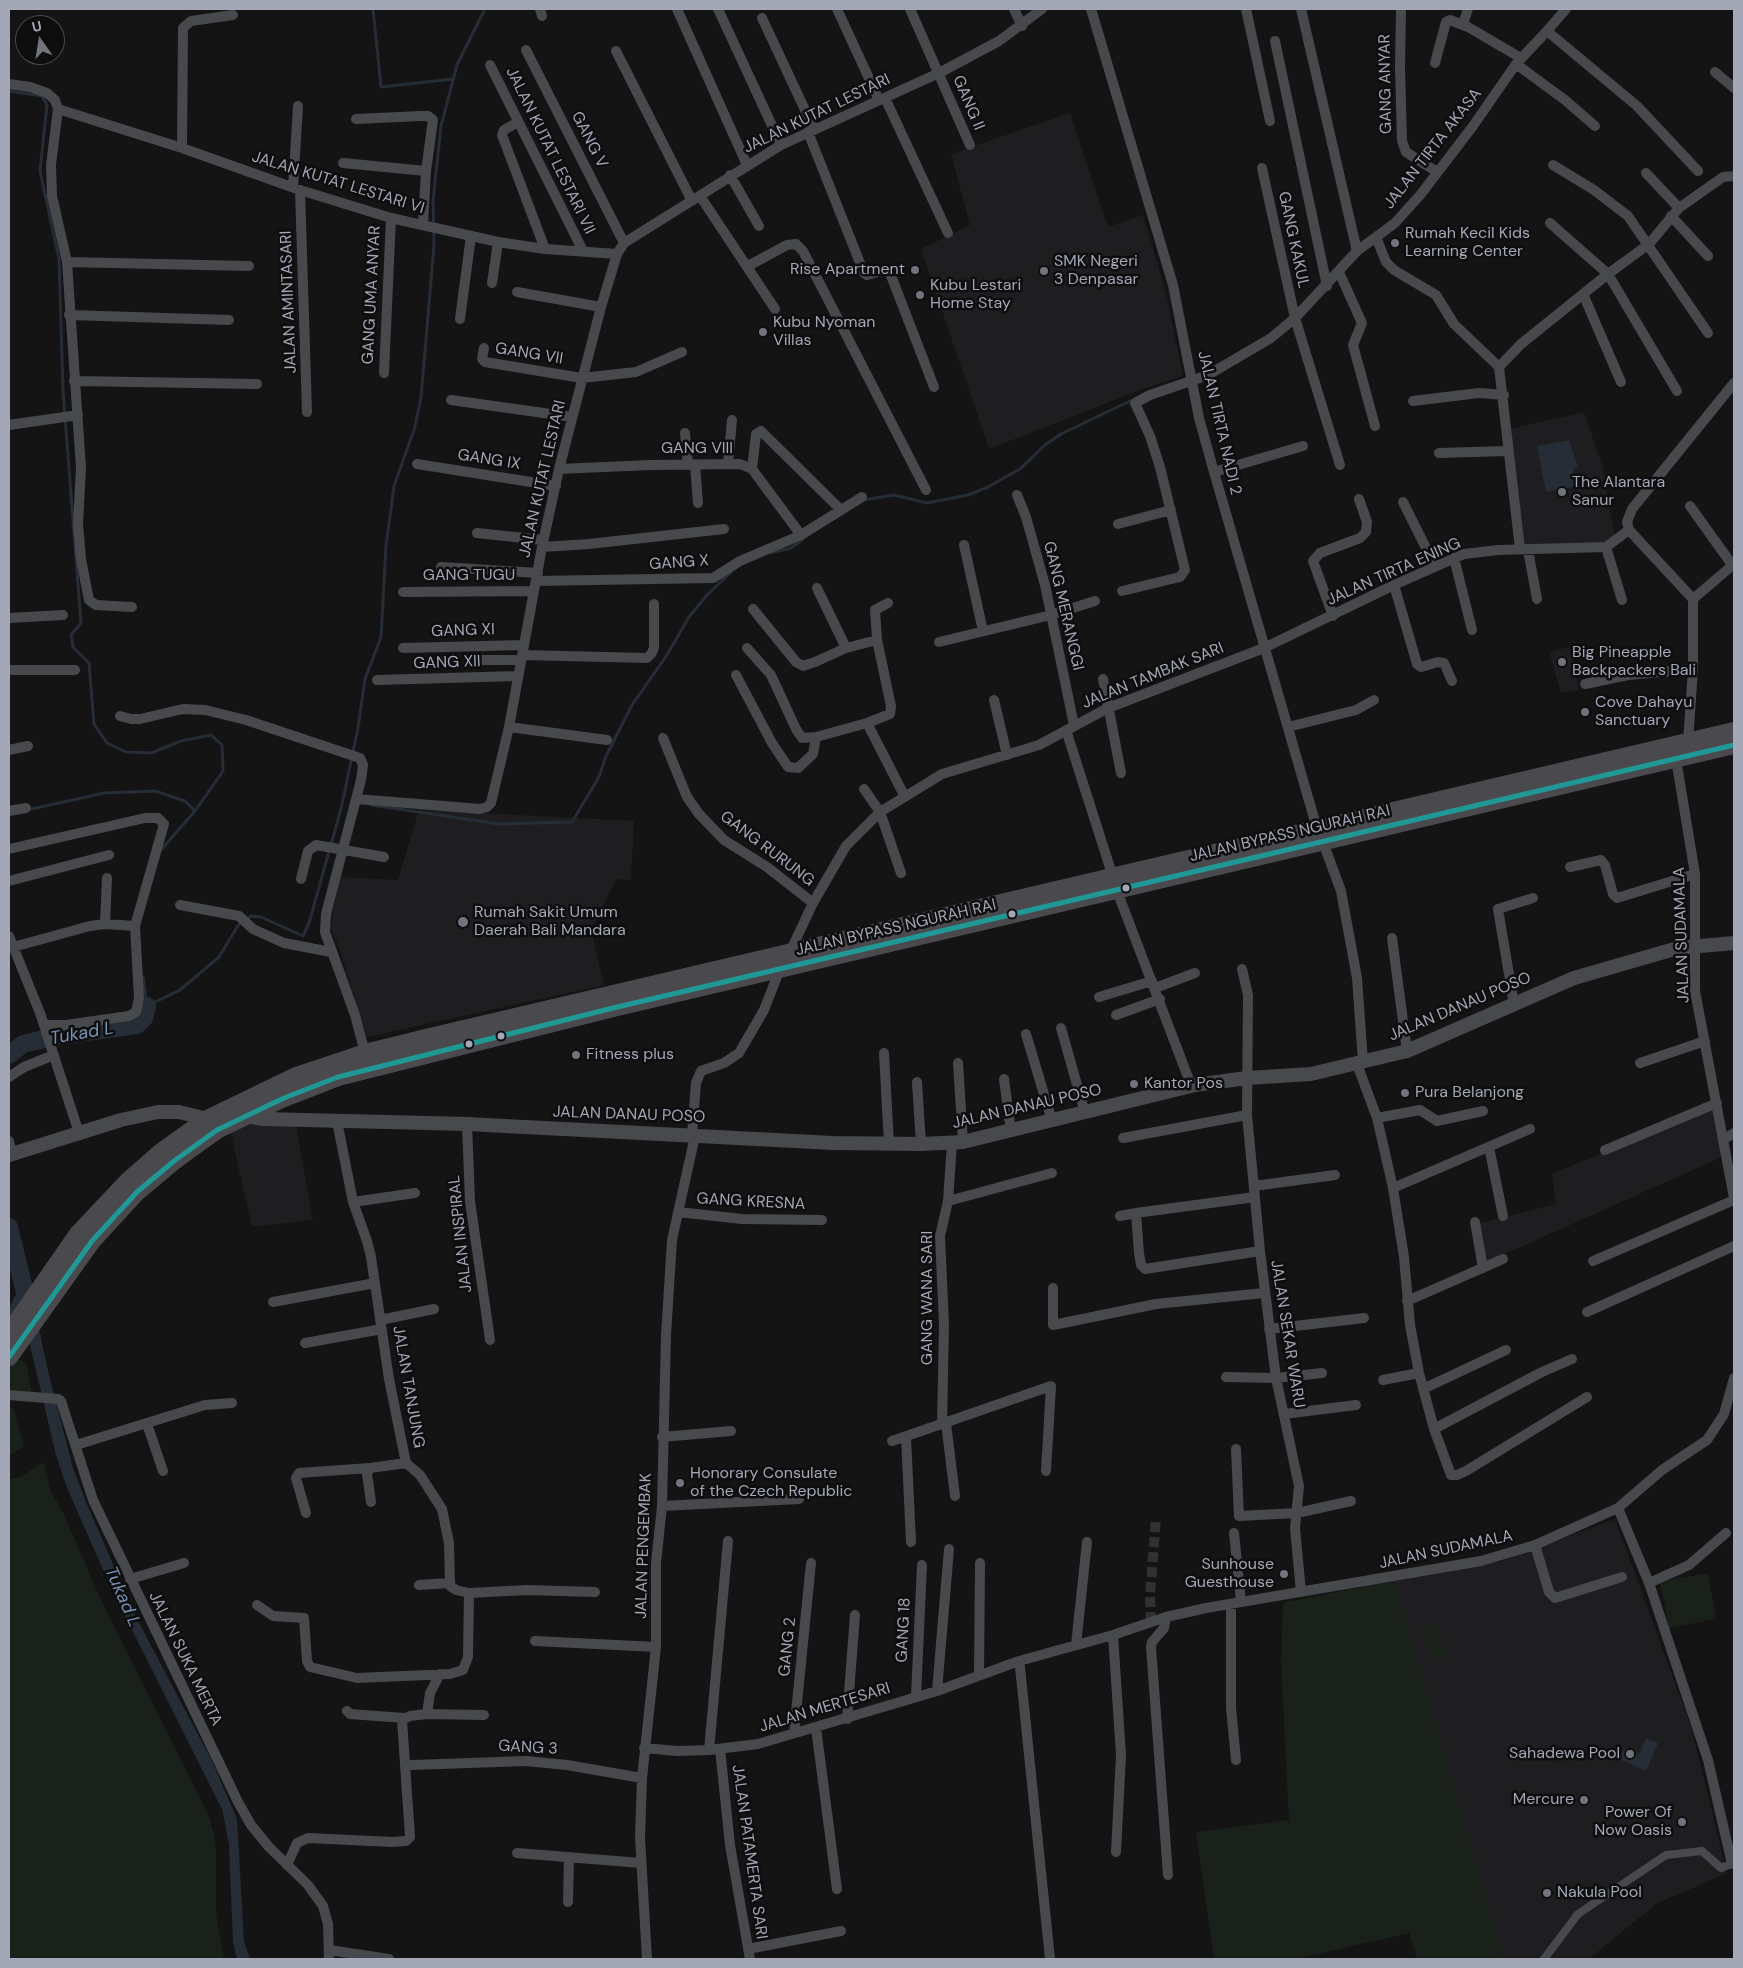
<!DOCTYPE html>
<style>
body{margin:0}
#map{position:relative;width:1743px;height:1968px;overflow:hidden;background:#141414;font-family:"DM Sans",sans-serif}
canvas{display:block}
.frame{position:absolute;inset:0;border:10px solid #a3a7b6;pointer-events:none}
.north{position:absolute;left:15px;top:15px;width:50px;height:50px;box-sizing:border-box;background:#0e0e0f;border:1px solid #4a4b52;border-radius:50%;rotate:347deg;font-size:14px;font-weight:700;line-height:20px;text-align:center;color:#a3a7b6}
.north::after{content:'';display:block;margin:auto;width:18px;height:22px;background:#71747d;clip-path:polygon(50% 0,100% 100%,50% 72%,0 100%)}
</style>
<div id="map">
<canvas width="1743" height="1968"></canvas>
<div class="frame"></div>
<div class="north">U</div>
</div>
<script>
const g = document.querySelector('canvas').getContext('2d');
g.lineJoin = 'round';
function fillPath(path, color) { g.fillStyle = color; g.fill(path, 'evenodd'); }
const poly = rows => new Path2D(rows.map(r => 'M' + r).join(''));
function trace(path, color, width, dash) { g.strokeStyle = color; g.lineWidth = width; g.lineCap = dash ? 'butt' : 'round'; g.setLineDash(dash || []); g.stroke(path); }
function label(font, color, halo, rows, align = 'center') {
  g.font = font + ' "DM Sans",sans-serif'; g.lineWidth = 5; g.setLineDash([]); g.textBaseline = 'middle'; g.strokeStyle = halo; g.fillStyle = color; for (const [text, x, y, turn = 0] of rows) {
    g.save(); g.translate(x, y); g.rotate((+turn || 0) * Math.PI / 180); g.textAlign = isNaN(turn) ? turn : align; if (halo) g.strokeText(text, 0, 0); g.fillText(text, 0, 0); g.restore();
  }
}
fillPath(poly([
 [1070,113,1108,227,1143,215,1166,293,1183,376,1143,389,989,449,921,249,970,225,951,154],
 [1584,412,1603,468,1615,538,1605,545,1522,547,1509,429],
 [1569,647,1579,690,1561,693,1549,652],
 [419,810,634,821,631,880,616,879,591,930,604,985,367,1037,339,947,331,929,332,915,341,877,398,880],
 [1713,1106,1722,1157,1485,1263,1477,1224,1556,1204,1552,1174],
 [253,1124,296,1126,313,1220,252,1227,230,1130],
 [1615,1519,1691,1727,1727,1873,1656,1904,1589,1959,1504,1959,1394,1580,1502,1561]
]), '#1e1e20');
fillPath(poly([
 [18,1359,26,1363,32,1394,9,1389,9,1368,14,1360],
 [9,1408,13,1408,24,1446,9,1456],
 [44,1462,51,1492,62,1510,102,1602,209,1816,215,1837,216,1858,216,1913,224,1959,9,1959,9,1479,20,1477],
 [1708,1573,1716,1619,1669,1628,1660,1582],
 [1394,1580,1504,1959,1417,1959,1409,1933,1296,1959,1214,1959,1196,1832,1289,1820,1281,1662,1283,1603],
 [1437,1624,1446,1655,1431,1660,1422,1628]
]), '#1a211b');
fillPath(poly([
 [1569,440,1578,467,1573,468,1576,487,1546,492,1537,446],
 [21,1285,30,1286,48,1371,73,1468,86,1502,136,1617,212,1761,237,1819,244,1941,250,1959,237,1959,233,1942,229,1844,222,1809,112,1590,67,1488,56,1455,20,1303,9,1320,9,1308],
 [1646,1738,1658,1743,1646,1771,1608,1754,1611,1748,1622,1753,1625,1748,1639,1754]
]), '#262d36');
trace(poly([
 [373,9,381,87,453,79],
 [9,91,42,96,47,105,40,171,59,259,63,391,81,623,71,635,73,647,89,663,94,724,107,743,126,752,151,753,181,741,211,735,222,745,223,771,195,811,161,850],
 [863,500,894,495,927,503,968,495,988,487,1020,469,1045,445,1061,434,1130,401],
 [770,553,791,548,803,539],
 [371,805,499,824,572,822,599,777,606,756,632,705,667,655,689,617,708,594,731,572],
 [27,810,104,793,155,791,185,801,195,811],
 [143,977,147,1006,180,990,219,957,239,924,251,916,261,917,303,936,309,923,341,809,358,728,365,679,381,637,386,546,394,486,414,430,421,398,434,245,433,201,441,126,457,65,485,9]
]), '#262d36', 3);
trace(poly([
 [9,1055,23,1044,57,1036,137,1025,144,1018,147,1006],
 [9,1227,29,1309]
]), '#262d36', 18);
trace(poly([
 [1151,1622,1150,1596,1156,1518]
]), '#313134', 10, [10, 5]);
trace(poly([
 [1544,1959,1578,1914,1666,1855,1702,1851,1721,1868,1734,1863]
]), '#47494d', 8);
trace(poly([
 [540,9,542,16],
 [677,9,747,165],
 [718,9,781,145],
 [837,9,879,100],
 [910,9,970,145],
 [1014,9,1022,26],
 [1091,9,1173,285,1199,418,1214,472,1314,818,1341,891,1357,978,1363,1062],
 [1246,9,1270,121],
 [1301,9,1357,251],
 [1401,9,1400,67,1402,141,1406,152,1437,172],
 [762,18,814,129],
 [1463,24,1468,9],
 [1547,31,1637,106,1698,171],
 [1275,41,1327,286],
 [526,50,624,243],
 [616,51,692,201],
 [1435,63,1446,22,1450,20,1468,27,1521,58],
 [1516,64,1565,100,1595,126],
 [490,65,583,251],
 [1715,72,1734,88],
 [9,84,30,87,47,93,55,100,58,109,51,165,52,196,67,262,81,468,78,524,81,559,89,600,96,605,132,607],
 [885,98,948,233],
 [58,109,182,148,300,190,391,218,498,242,545,249,617,254],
 [356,119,421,116,428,116,433,120,426,171,423,225],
 [518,122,504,130,502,135,545,249],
 [808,132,864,273,867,275,885,270,890,273,934,387],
 [182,148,183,28,191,21,233,15],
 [343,163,426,171],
 [1553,165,1594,190,1628,216,1708,333],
 [1262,168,1295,318,1340,465],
 [1646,173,1679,208],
 [730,175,759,226],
 [293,187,298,106],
 [300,190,307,412],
 [700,196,775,309],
 [1671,216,1708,256],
 [1550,223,1608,274,1677,391],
 [1376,237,1386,262,1394,270,1436,295,1454,324,1499,367,1520,549],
 [67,262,249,266],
 [748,266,787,245,796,244,803,251,926,490],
 [1339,272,1362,323,1353,345,1375,426],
 [492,283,498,242],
 [517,292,601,307],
 [1583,294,1621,382],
 [69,315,229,320],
 [460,319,471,236],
 [484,348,482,359,485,362,582,378,636,372,682,352],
 [1499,367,1521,344,1608,274,1649,244,1679,208,1723,177,1734,176],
 [384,373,391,218],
 [74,381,257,384],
 [451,400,572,417],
 [1413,401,1479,393,1504,395],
 [9,425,78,415],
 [685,433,688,465],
 [1439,453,1507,451],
 [728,463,732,420],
 [417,464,556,486],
 [695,465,698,503],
 [559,469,650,465,740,464,752,469,801,535],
 [752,469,756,434,761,431,841,510],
 [1214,472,1303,446],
 [1017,495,1026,517,1045,585,1074,725],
 [1403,502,1435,566],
 [1690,506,1733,566],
 [1118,524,1171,510],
 [1629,530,1693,599,1693,669,1688,742],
 [1629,530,1627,522,1632,509,1734,383],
 [477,533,543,540],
 [964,545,983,631],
 [542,547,589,544,724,529],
 [1606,547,1622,600],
 [1528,550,1537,599],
 [1454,558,1472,630],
 [441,567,538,573],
 [536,581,713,578,740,561,801,535,862,497],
 [1394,585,1417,664,1421,667,1438,662,1444,663,1452,681],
 [817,588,846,648],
 [1122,591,1180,577,1185,570,1160,467,1150,436,1135,403,1150,395,1208,375,1271,338,1295,318,1357,251,1395,223,1421,194,1473,126,1516,64,1547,31,1566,9],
 [403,592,534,591],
 [1693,599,1734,564],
 [1333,616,1313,561,1320,553,1360,538,1366,532,1367,522,1359,499],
 [9,618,63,615],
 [877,640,875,610,888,603],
 [939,642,1051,615,1095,601],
 [403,648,524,645],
 [747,648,771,675,796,729,802,738,816,737,867,723,890,714,891,706,877,640,846,648,815,662,803,666,796,662,753,609],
 [522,655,647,658,652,653,654,647,654,604],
 [481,660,521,660],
 [9,670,75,670],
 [736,675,772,743,788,767,798,768,813,754,816,737],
 [1103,679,1121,773],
 [377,680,518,676],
 [1585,684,1628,675,1693,669],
 [994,700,1007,755],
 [120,716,131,719,140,719,183,709,205,710,246,720,360,758,363,765,361,780,326,914,325,932,355,1015,365,1053],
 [867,723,905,797],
 [509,727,607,740],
 [1288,727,1356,710,1374,700],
 [1066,730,1113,877],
 [663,738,687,797,699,814,724,840,767,867,813,903],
 [9,750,28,746],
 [1676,759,1695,874,1695,991,1734,1198],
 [864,789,880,812,901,873],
 [357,799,480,809,487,807,491,803,509,727,542,547,559,469,601,307,617,254,624,243,781,145,939,73,999,41,1042,9],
 [9,811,26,808],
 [9,849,145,818,158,818,164,824,135,926,139,998,136,1012,129,1016,66,1025,44,1025],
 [1570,867,1601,860,1605,865,1613,894,1617,898,1695,874],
 [301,879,308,851,316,845,384,857],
 [9,881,109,855],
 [1117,891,1191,1085],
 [180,905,239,916,253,929,284,943,331,952],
 [105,924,107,878],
 [9,936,40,1013,79,1133],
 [1392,938,1407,1051],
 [13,947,90,926,105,924,135,926],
 [790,952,813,903,846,846,880,812,942,774,1039,745,1108,708,1264,648,1394,585,1464,554,1498,550,1606,547,1629,530],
 [1242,969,1248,995,1247,1115,1260,1251,1276,1378,1299,1486,1295,1528,1301,1592],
 [1155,988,1195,973],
 [1099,997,1152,981],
 [1514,1004,1498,909,1533,898],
 [1116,1015,1160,999],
 [1061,1028,1085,1113],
 [1026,1034,1052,1121],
 [884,1053,889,1144],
 [958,1063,963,1142],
 [1640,1063,1705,1041],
 [1357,1064,1377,1118,1393,1188,1404,1257,1410,1325,1419,1373,1434,1429,1451,1475,1457,1475,1466,1471,1587,1397],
 [9,1077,24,1067,54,1055],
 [1004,1079,1011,1132],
 [917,1082,921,1144],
 [1377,1118,1420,1110,1437,1121,1483,1111],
 [337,1121,353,1202,367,1241,371,1257,389,1379,406,1463,420,1475,442,1509,449,1543,450,1586,456,1590,469,1593,527,1590,595,1592],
 [467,1124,470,1201,490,1340],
 [692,1135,696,1083,701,1071,724,1063,739,1053,764,1010,780,969],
 [1123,1138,1247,1115],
 [1723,1140,1734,1133],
 [9,1141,12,1154],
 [1489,1147,1503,1216],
 [1605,1150,1717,1103],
 [1254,1186,1335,1175],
 [1393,1188,1530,1129],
 [1255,1197,1136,1213,1139,1253,1141,1265,1145,1269,1260,1251],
 [948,1201,1052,1173],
 [353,1202,415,1193],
 [678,1212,742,1219,822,1220],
 [1120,1216,1136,1213],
 [1475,1222,1483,1268],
 [1593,1261,1734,1200],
 [1053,1288,1053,1325,1156,1304,1264,1293],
 [1407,1301,1503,1259],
 [273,1302,375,1283],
 [1587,1312,1734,1246],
 [380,1320,434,1309],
 [1269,1329,1364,1318],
 [305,1343,382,1329],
 [1226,1377,1276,1378,1322,1373],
 [1383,1380,1419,1373],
 [1423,1389,1506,1350],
 [9,1395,58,1399,61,1401,93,1500,238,1802,251,1825,269,1847,308,1885,323,1906,328,1924,329,1959],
 [1284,1414,1356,1405],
 [946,1423,955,1496],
 [147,1424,163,1471],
 [942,1425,944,1325,940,1236,948,1201,952,1143],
 [1434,1429,1542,1372,1572,1359],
 [662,1437,731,1431],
 [906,1437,911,1542],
 [892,1441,1051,1386,1046,1471],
 [76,1445,205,1405,232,1403],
 [1236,1449,1239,1516,1297,1513,1351,1501],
 [371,1502,367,1474,370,1468,406,1463],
 [662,1506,799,1499],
 [1618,1508,1649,1583,1708,1760,1732,1864],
 [306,1513,296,1478,299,1473,370,1468],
 [1234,1533,1241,1602],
 [1535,1545,1549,1592,1555,1598,1622,1577],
 [130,1579,184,1563],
 [1649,1583,1689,1565,1726,1533],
 [419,1585,449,1583],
 [1231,1604,1231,1708,1236,1760],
 [257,1605,273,1616,304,1618,307,1661,310,1667,357,1678,450,1674,463,1670,468,1657,469,1593],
 [1166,1617,1164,1628,1152,1642,1151,1647,1168,1875],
 [1113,1635,1121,1755,1116,1852],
 [535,1641,656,1647],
 [1076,1645,1087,1542],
 [1020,1667,1050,1959],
 [979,1675,980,1563],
 [937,1691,949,1549],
 [916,1696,922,1565],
 [347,1711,350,1714,405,1718],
 [427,1714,484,1715],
 [847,1719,855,1615],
 [816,1728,837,1889],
 [794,1733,811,1563],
 [644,1748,677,1751,709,1750,758,1744,937,1691,1019,1661,1113,1635,1166,1617,1206,1608,1481,1561,1535,1545,1618,1508,1662,1470,1707,1440,1724,1414,1734,1378],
 [720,1749,730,1845,750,1959],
 [709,1750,728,1541],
 [412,1765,526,1761,567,1765,642,1778],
 [517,1853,641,1863],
 [287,1865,297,1843,308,1838,392,1842,406,1841,410,1837,402,1720,410,1716,427,1714,430,1693,440,1674],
 [568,1902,569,1857],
 [748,1949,841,1931],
 [329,1950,389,1959],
 [647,1959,640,1838,642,1778,656,1647,656,1563,662,1506,666,1335,672,1240,695,1136]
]), '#47494d', 10);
trace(poly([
 [244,1116,264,1119,467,1124,833,1143,921,1144,963,1142,1195,1085,1247,1078,1311,1074,1407,1051,1574,978,1678,948,1734,943],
 [9,1155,121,1120,158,1112,179,1112,207,1119]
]), '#47494d', 14);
trace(poly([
 [9,1333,78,1234,128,1181,161,1152,207,1119,296,1076,365,1053,430,1037,1734,731],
 [9,1357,92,1241,137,1192,174,1161,217,1130,284,1098,338,1077,613,1008,1734,745]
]), '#4a4a4e', 18);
trace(poly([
 [9,1357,92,1241,137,1192,174,1161,217,1130,284,1098,338,1077,613,1008,1734,745]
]), '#209896', 5);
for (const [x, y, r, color] of [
 [1395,243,5,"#71747d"],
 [915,270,5,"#71747d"],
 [1044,271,5,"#71747d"],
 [920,295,5,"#71747d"],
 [763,332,5,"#71747d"],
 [1562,492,5,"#71747d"],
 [1562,662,5,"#71747d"],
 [1585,712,5,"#71747d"],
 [1126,888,4.5,"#a3a7b6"],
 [1012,914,4.5,"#a3a7b6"],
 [463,922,6,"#71747d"],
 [501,1036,4.5,"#a3a7b6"],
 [469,1044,4.5,"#a3a7b6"],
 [576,1055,5,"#71747d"],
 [1134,1084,5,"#71747d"],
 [1405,1093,5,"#71747d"],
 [680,1483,5,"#71747d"],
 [1284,1574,5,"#71747d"],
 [1630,1754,5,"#71747d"],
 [1584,1800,5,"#71747d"],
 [1682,1822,5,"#71747d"],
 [1547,1893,5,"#71747d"]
]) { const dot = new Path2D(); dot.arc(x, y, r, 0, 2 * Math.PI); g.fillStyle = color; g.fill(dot); trace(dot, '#0e0e0f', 2); }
label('16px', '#a3a7b6', '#0e0e0f', [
 ["GANG ANYAR",1386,84,-91],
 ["GANG II",968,103,67],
 ["JALAN KUTAT LESTARI",817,114,-26],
 ["GANG V",589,140,63],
 ["JALAN TIRTA AKASA",1433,149,-52],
 ["JALAN KUTAT LESTARI VII",550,151,64],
 ["JALAN KUTAT LESTARI VI",338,183,17],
 ["GANG KAKUL",1293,240,78],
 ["GANG UMA ANYAR",372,295,-87],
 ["JALAN AMINTASARI",289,302,-92],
 ["GANG VII",529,354,9],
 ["JALAN TIRTA NADI 2",1219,423,77],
 ["GANG VIII",697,449],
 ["GANG IX",489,460,9],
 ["JALAN KUTAT LESTARI",543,479,-77],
 ["GANG X",679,563,-4],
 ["JALAN TIRTA ENING",1394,572,-24],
 ["GANG TUGU",469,576],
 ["GANG MERANGGI",1063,606,77],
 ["GANG XI",463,631,-2],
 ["GANG XII",447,663,-2],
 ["JALAN TAMBAK SARI",1153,676,-22],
 ["JALAN BYPASS NGURAH RAI",1290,834,-13],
 ["GANG RURUNG",767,849,37],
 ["JALAN BYPASS NGURAH RAI",896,928,-13],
 ["JALAN SUDAMALA",1682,935,-92],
 ["JALAN DANAU POSO",1460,1007,-23],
 ["JALAN DANAU POSO",1027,1107,-13],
 ["JALAN DANAU POSO",629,1115,2],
 ["GANG KRESNA",751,1202,3],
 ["JALAN INSPIRAL",461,1234,-96],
 ["GANG WANA SARI",928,1298,-90],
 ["JALAN SEKAR WARU",1287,1334,81],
 ["JALAN TANJUNG",408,1387,80],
 ["JALAN PENGEMBAK",644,1546,-88],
 ["JALAN SUDAMALA",1446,1550,-12],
 ["GANG 18",904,1630,-87],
 ["GANG 2",788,1647,-84],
 ["JALAN SUKA MERTA",185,1659,64],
 ["JALAN MERTESARI",825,1708,-17],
 ["GANG 3",528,1748,3],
 ["JALAN PATAMERTA SARI",749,1852,82]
]);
label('16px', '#a3a7b6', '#0e0e0f', [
 ["Rumah Kecil Kids",1405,234],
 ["Learning Center",1405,252],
 ["SMK Negeri",1054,262],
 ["3 Denpasar",1054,280],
 ["Rise Apartment",905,270,"right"],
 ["Kubu Lestari",930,286],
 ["Home Stay",930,304],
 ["Kubu Nyoman",773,323],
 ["Villas",773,341],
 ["The Alantara",1572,483],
 ["Sanur",1572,501],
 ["Big Pineapple",1572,653],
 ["Backpackers Bali",1572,671],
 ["Cove Dahayu",1595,703],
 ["Sanctuary",1595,721],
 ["Rumah Sakit Umum",474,913],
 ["Daerah Bali Mandara",474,931],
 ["Fitness plus",586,1055],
 ["Kantor Pos",1144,1084],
 ["Pura Belanjong",1415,1093],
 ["Honorary Consulate",690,1474],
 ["of the Czech Republic",690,1492],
 ["Sunhouse",1274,1565,"right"],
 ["Guesthouse",1274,1583,"right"],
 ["Sahadewa Pool",1620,1754,"right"],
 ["Mercure",1574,1800,"right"],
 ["Power Of",1672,1813,"right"],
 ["Now Oasis",1672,1831,"right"],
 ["Nakula Pool",1557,1893]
], 'left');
label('italic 18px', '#7791b4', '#0e0e0f', [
 ["Tukad L",82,1034,-10],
 ["Tukad L",122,1597,66]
]);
</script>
